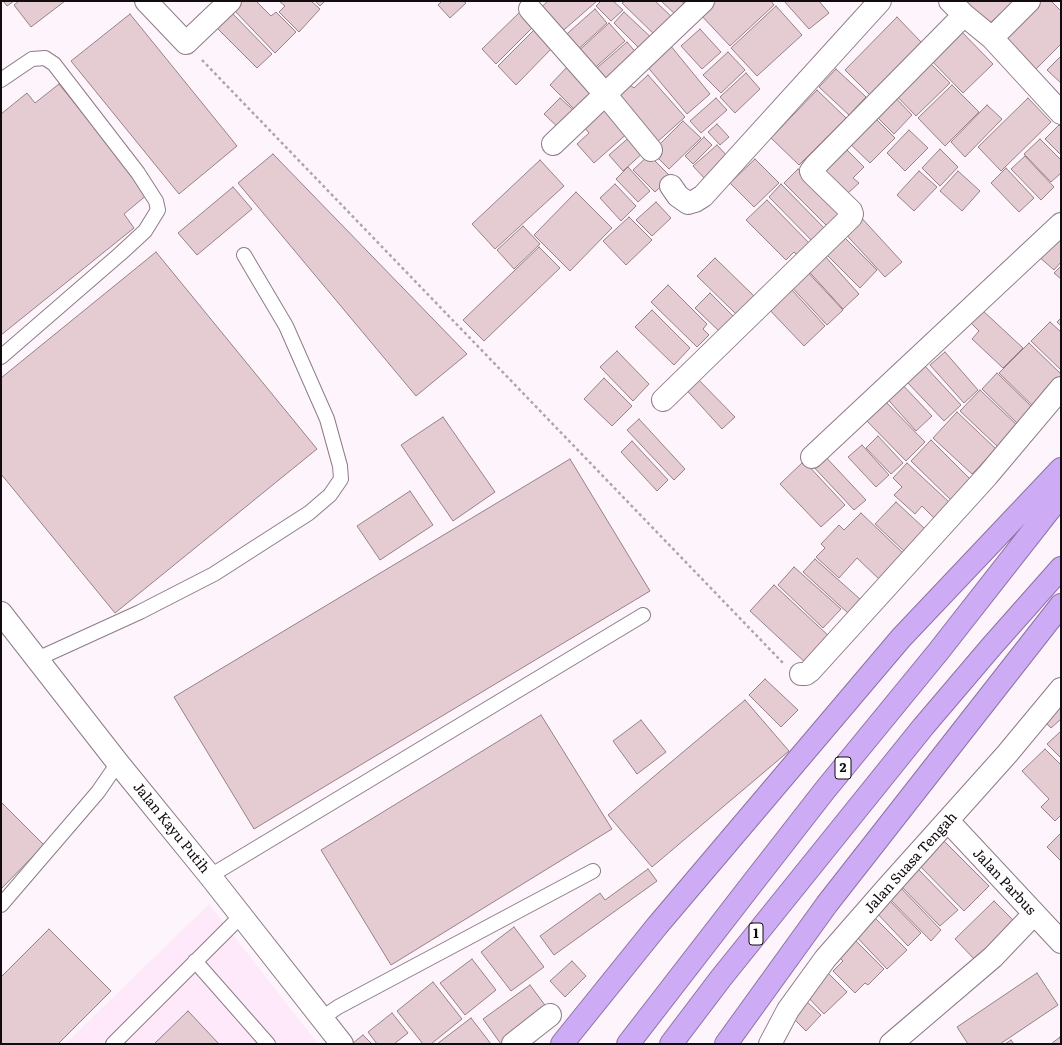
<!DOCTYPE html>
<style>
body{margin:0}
#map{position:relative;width:1062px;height:1045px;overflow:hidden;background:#fdf5fb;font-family:Literata,serif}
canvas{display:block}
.frame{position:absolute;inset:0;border:2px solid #120c11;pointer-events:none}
</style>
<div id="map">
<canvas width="1062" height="1045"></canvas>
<div class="frame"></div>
</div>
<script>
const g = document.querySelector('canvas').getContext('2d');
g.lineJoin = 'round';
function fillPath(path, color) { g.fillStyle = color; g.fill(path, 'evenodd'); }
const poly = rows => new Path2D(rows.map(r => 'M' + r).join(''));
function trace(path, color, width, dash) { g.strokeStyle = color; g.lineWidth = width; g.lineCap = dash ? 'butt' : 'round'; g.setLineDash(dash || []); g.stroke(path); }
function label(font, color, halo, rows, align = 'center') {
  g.font = font + ' Literata,serif'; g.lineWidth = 3.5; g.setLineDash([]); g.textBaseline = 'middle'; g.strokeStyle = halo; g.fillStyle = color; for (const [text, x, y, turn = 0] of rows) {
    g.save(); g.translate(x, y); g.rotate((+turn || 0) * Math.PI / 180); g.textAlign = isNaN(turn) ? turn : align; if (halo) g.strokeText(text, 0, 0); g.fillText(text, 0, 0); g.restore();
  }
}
fillPath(poly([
 [209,904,318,1044,65,1044]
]), '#fee9fa');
const building = poly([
 [3,1,14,1,7,6,3,1],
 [19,1,65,1,31,27,14,5,19,1],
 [241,1,256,1,271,16,276,12,296,32,275,53,233,9,241,1],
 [279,1,311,1,320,9,299,32,279,12,285,6,279,1],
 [315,1,325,1,320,6,315,1],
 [442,1,463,1,466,3,450,18,438,5,442,1],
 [548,1,597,1,558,35,537,11,548,1],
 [601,1,613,1,623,10,611,21,596,6,601,1],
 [625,1,655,1,676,21,659,39,622,3,625,1],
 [661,1,681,1,684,3,674,13,661,1],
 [712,1,771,1,774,5,730,46,699,13,712,1],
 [784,1,819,1,829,13,809,29,784,1],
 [963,1,1014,1,987,26,963,1],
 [1040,1,1051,1,1061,11,1061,44,1034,71,1002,40,1040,1],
 [776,6,802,35,757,76,731,48,776,6],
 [595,9,607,23,573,54,560,40,595,9],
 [229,10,272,54,257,68,214,25,229,10],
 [522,10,536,24,496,64,482,49,522,10],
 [624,12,656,42,645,54,614,23,624,12],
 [130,14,237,146,179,194,71,61,130,14],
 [897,17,922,43,871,96,845,70,897,17],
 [609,23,625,41,589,73,573,56,609,23],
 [956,26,993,64,963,93,926,55,956,26],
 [537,27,555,45,516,85,498,66,537,27],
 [700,29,721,52,702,69,681,46,700,29],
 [627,42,639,56,603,89,590,74,627,42],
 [670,45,710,94,687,114,646,65,670,45],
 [728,52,745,70,721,93,703,75,728,52],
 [1061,56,1061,83,1047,70,1061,56],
 [926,59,950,83,916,116,892,91,926,59],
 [569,65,595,91,576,111,550,85,569,65],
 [836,69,866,97,849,115,819,87,836,69],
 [746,73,760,89,735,113,720,97,746,73],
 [648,75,685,117,655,144,615,98,630,85,634,88,648,75],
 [59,84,148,194,124,214,134,228,1,335,1,114,27,93,35,103,59,84],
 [952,85,979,112,945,146,918,118,952,85],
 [817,90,846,118,799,165,771,138,817,90],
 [890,92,912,115,894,134,871,111,890,92],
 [560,98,579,115,563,132,544,114,560,98],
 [716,98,727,110,701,133,690,121,716,98],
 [1028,98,1051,122,1001,171,978,147,1028,98],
 [987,105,1002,119,965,157,951,142,987,105],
 [608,106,630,131,594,163,577,144,589,133,584,127,608,106],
 [869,112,895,138,870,163,844,138,869,112],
 [683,121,701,138,669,169,652,152,683,121],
 [717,124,729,137,720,145,708,132,717,124],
 [1059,125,1061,127,1061,155,1045,139,1059,125],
 [909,130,928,148,905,171,887,153,909,130],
 [632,135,645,151,623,171,609,155,632,135],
 [704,137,712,145,693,164,685,156,704,137],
 [1040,139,1061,160,1061,173,1051,182,1024,154,1040,139],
 [840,143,864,167,853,178,859,183,848,193,821,166,840,143],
 [717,145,729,158,706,180,693,166,717,145],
 [940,149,958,167,940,186,922,168,940,149],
 [273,154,467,354,416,396,238,183,273,154],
 [649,155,671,177,655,192,633,170,649,155],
 [1025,156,1054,187,1041,200,1011,169,1025,156],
 [755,159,779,183,754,207,730,183,755,159],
 [540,160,564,186,495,249,472,224,540,160],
 [628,167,650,191,638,202,616,179,628,167],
 [1006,168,1034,198,1019,212,991,183,1006,168],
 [798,169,844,217,831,230,784,183,798,169],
 [919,171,937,187,914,211,897,195,919,171],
 [958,171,980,191,962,211,940,191,958,171],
 [615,184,636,206,621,221,600,198,615,184],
 [781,184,828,232,816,245,769,197,781,184],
 [233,187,252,209,197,255,178,233,233,187],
 [576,192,612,228,570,271,534,235,576,192],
 [767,200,813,247,801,259,794,252,786,260,746,220,767,200],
 [656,202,671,218,652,236,636,220,656,202],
 [858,214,902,262,885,277,841,229,858,214],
 [629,217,652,240,626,265,603,241,629,217],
 [523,226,540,244,514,269,497,250,523,226],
 [1055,236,1061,241,1061,262,1054,270,1037,255,1055,236],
 [845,238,877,270,860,288,821,249,845,238],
 [539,247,560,268,484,341,463,320,539,247],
 [156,252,317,449,115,613,1,474,1,378,156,252],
 [823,254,859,294,843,309,803,265,823,254],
 [715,258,754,296,736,314,697,276,715,258],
 [802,266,843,310,827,325,786,281,802,266],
 [1061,266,1061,279,1054,273,1061,266],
 [668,285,707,324,703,329,709,335,697,347,651,302,668,285],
 [792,290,825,326,804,346,765,305,779,292,785,297,792,290],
 [710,293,735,318,721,333,695,308,710,293],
 [981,309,1023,348,1003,368,972,339,979,331,969,321,981,309],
 [652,310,690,348,674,365,635,327,652,310],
 [1061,318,1061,326,1057,322,1061,318],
 [1050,322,1061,332,1061,370,1031,341,1050,322],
 [1029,343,1061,374,1061,377,1033,406,999,373,1029,343],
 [617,351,649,384,633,401,600,367,617,351],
 [945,352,978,390,964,403,930,365,945,352],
 [924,365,961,405,944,421,907,382,924,365],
 [997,373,1033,408,1018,424,982,389,997,373],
 [693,374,735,417,722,429,682,385,693,374],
 [604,378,632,406,612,426,584,399,604,378],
 [898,380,932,416,916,431,883,394,898,380],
 [980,390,1018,426,998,447,960,411,980,390],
 [883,399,925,442,906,461,864,418,883,399],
 [957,412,996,449,972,474,933,438,957,412],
 [443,417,495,492,453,521,401,445,443,417],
 [639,419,685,469,674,480,627,430,639,419],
 [878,436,903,463,891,474,866,448,878,436],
 [931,440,970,479,951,500,911,461,931,440],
 [632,441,668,480,657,491,621,452,632,441],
 [862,445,889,475,876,487,848,457,862,445],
 [821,452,866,500,854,510,809,462,821,452],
 [570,459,650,591,254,829,174,697,570,459],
 [804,461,845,505,821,527,780,484,804,461],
 [907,463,949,502,934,518,922,506,915,514,894,495,902,487,893,478,907,463],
 [410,491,433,525,380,560,357,526,410,491],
 [896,502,925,529,904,551,875,524,896,502],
 [861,513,904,554,880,580,857,558,839,578,816,557,825,548,821,544,839,525,844,530,861,513],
 [815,559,861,600,849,614,803,572,815,559],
 [794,567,841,609,823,628,778,585,794,567],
 [774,585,832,639,808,665,750,611,774,585],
 [765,679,798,710,781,727,749,695,765,679],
 [1061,697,1061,719,1051,728,1040,717,1061,697],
 [745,700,789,751,652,867,608,815,745,700],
 [541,715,612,829,391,965,321,850,541,715],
 [641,720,666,752,637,774,613,741,641,720],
 [1061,731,1061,758,1047,744,1061,731],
 [1045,749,1061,765,1061,815,1055,821,1041,807,1049,799,1022,771,1045,749],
 [1,802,44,845,1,889,1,802],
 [1061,833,1061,861,1047,847,1061,833],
 [943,840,989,886,964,911,918,864,943,840],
 [917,868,958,910,940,926,900,885,917,868],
 [648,869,657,881,554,955,540,936,600,893,605,900,648,869],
 [898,885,941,930,931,941,887,896,898,885],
 [887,898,921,933,908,946,874,910,887,898],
 [994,901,1016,923,976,961,955,939,994,901],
 [871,914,907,950,887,969,852,932,871,914],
 [514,927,544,967,511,991,481,952,514,927],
 [49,929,111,991,58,1044,1,1044,1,977,49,929],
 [856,941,884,969,868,985,865,983,855,993,833,971,843,961,839,957,856,941],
 [472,959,496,990,465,1015,440,983,472,959],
 [572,961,586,976,565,997,550,981,572,961],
 [825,970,847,992,824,1014,803,992,825,970],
 [1037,973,1058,1005,1000,1044,968,1044,957,1027,1037,973],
 [433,982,462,1019,431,1044,423,1044,397,1011,433,982],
 [530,985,550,1012,505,1044,501,1044,483,1019,530,985],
 [804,999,821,1015,806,1031,789,1014,804,999],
 [188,1011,219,1044,154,1044,188,1011],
 [392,1013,408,1033,394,1044,377,1044,368,1032,392,1013],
 [471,1018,491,1044,437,1044,471,1018],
 [363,1035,372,1044,354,1044,353,1043,363,1035],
 [1060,1037,1061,1044,1051,1044,1060,1037],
 [1011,1040,1014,1044,1005,1044,1011,1040]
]);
fillPath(building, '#e5cbd2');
trace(building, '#978086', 1);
const service = poly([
 [1,80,32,59,45,58,54,64,138,173,156,201,158,210,145,231,120,254,1,357],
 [37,659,140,612,214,574,309,513,330,495,341,479,340,466,327,419,286,326,244,255],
 [210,876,643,615],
 [1,905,98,792,118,763],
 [195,961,268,1044],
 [322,1018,338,1007,593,871],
 [113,1044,241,916]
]);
const minor = poly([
 [146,1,186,43,230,1],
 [950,1,964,15,992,38,1061,113],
 [530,9,605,94,651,150],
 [992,38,1029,1],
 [553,144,703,1],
 [671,186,678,196,688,203,695,201,703,196,880,1],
 [663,400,851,217,852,214,851,211,812,173,811,171,815,166,964,15],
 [812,457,1061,224],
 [1,613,118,763,210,876,342,1044],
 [801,674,806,674,810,671,987,476,1061,388],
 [948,821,1061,942],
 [513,1044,550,1015],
 [770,1044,788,1010,825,959,887,888,1007,754,1061,689],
 [891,1044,993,957,1034,914]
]);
const motorway = poly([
 [562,1044,657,926,901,638,1061,469],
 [628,1044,751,885,825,790,938,652,1061,495],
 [671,1044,721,978,923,727,991,647,1061,568],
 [726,1044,827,904,1061,605]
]);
trace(service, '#8d7b89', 16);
trace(minor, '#8d7b89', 24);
trace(motorway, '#8c73a5', 24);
trace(poly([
 [202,60,783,663]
]), '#ada5ab', 2.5, [3, 3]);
trace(service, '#fff', 14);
trace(minor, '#fff', 22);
trace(motorway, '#ceabf5', 22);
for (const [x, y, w] of [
 [843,768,16],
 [756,934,14]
]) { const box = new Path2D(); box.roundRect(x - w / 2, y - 11, w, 22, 3); g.fillStyle = '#fff'; g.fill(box); trace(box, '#120c11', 1); }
label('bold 13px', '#120c11', null, [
 ["2",843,768],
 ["1",756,934]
]);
label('14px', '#120c11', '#fff', [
 ["Jalan Kayu Putih",171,828,51],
 ["Jalan Suasa Tengah",911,863,-48],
 ["Jalan Parbus",1004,882,47]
]);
</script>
